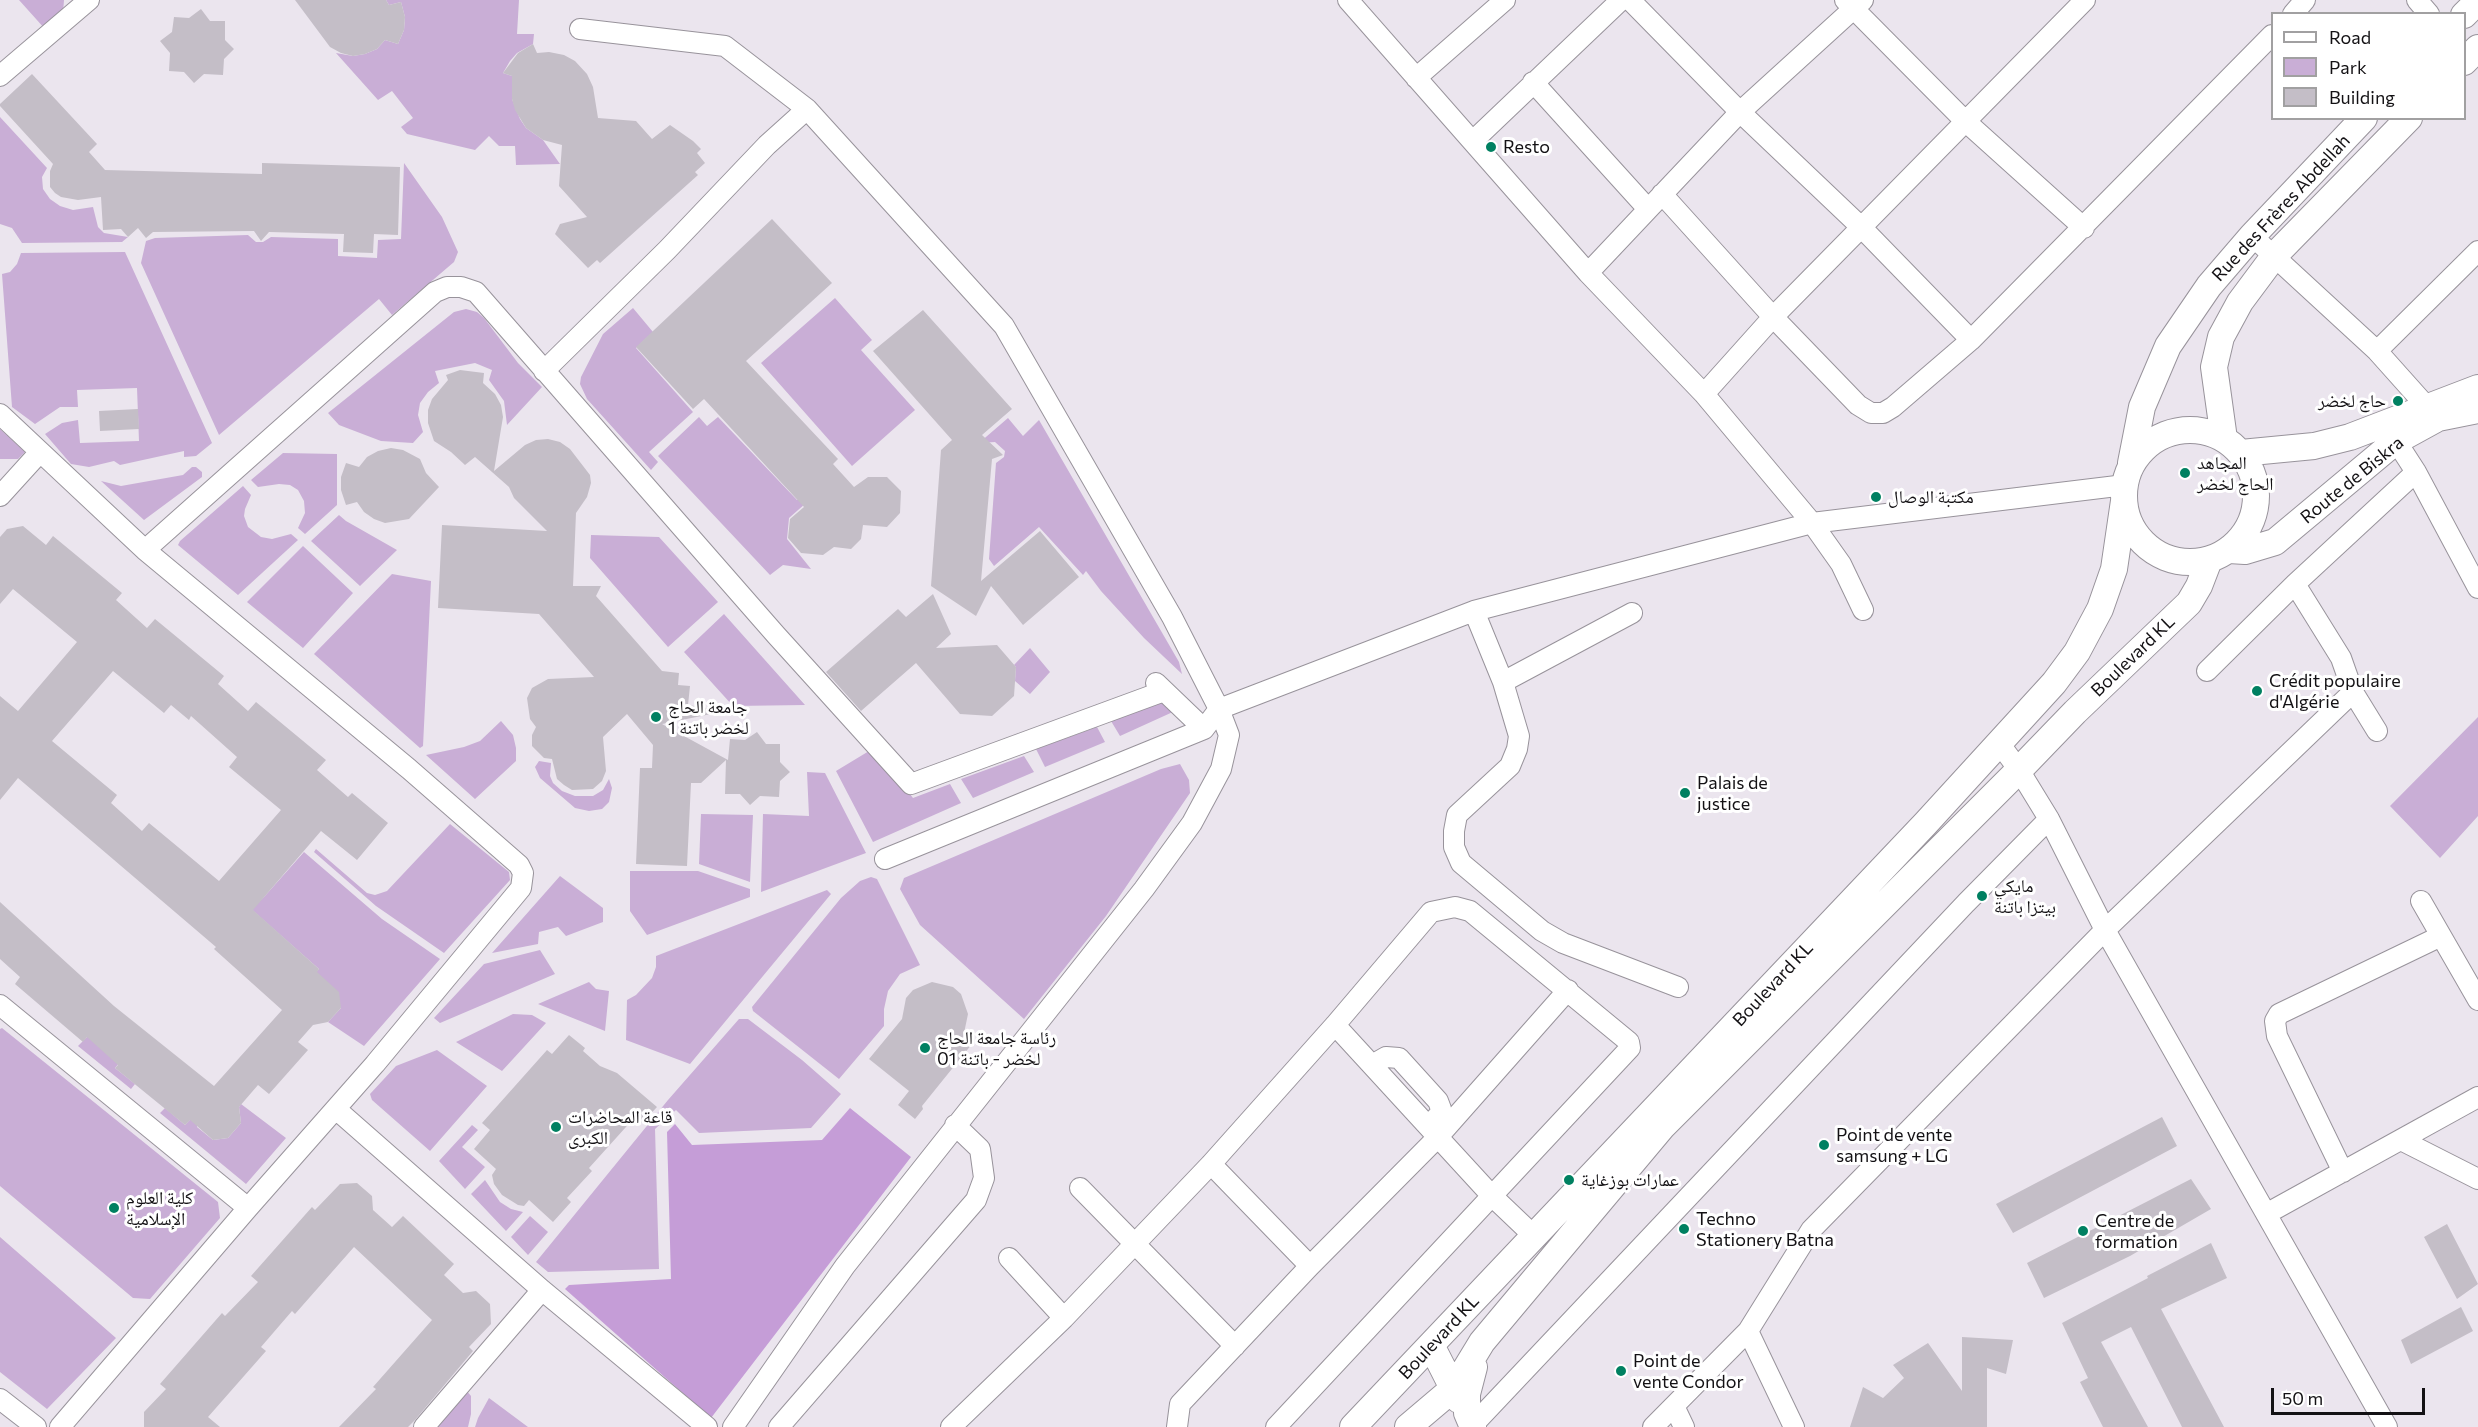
<!DOCTYPE html>
<meta charset="utf-8">
<style>
body{margin:0}
#map{position:relative;width:2478px;height:1427px;overflow:hidden;background:#ebe5ee;font-family:Commissioner,sans-serif}
canvas{display:block}
.legend{position:absolute;left:2271px;top:12px;width:195px;height:108px;box-sizing:border-box;background:#fff;border:2px solid #a1a0a1;margin:0;padding:8px 10px;list-style:none;font-size:18px;color:#131114}
.legend li{display:flex;align-items:center;gap:12px;height:30px}
.legend b{width:30px;border:2px solid #a1a0a1}
.scale{position:absolute;left:2271px;top:1388px;width:154px;height:27px;box-sizing:border-box;border:3px solid #131114;border-top:0;padding-left:8px;font-size:18px;line-height:21px;white-space:nowrap;color:#131114;-webkit-text-stroke:4px #fff;paint-order:stroke}
</style>
<div id="map">
<canvas width="2478" height="1427"></canvas>
<ul class="legend">
<li><b style="height:8px;background:#fff"></b>Road</li>
<li><b style="height:16px;background:#c9aed6"></b>Park</li>
<li><b style="height:16px;background:#c4bec7"></b>Building</li>
</ul>
<div class="scale">50 m</div>
</div>
<script>
const g = document.querySelector('canvas').getContext('2d');
g.lineJoin = 'round';
function fillPath(path, color) { g.fillStyle = color; g.fill(path, 'evenodd'); }
const poly = rows => new Path2D(rows.map(r => 'M' + r).join(''));
function trace(path, color, width, dash) { g.strokeStyle = color; g.lineWidth = width; g.lineCap = dash ? 'butt' : 'round'; g.setLineDash(dash || []); g.stroke(path); }
function label(font, color, halo, rows, align = 'center') {
  g.font = font + ' Commissioner,"Noto Naskh Arabic",sans-serif'; g.lineWidth = 6; g.setLineDash([]); g.textBaseline = 'middle'; g.strokeStyle = halo; g.fillStyle = color; for (const [text, x, y, turn = 0] of rows) {
    g.save(); g.translate(x, y); g.rotate((+turn || 0) * Math.PI / 180); g.textAlign = isNaN(turn) ? turn : align; if (halo) g.strokeText(text, 0, 0); g.fillText(text, 0, 0); g.restore();
  }
}
fillPath(poly([
 [19,0,64,0,63,13,45,29],
 [386,0,519,0,517,34,534,34,533,44,517,53,510,61,503,73,512,76,512,99,520,119,526,128,543,140,560,164,516,165,515,146,499,146,489,136,475,150,407,134,401,127,413,118,392,91,378,100,336,53,353,56,365,54,377,49,385,40,398,44,404,30,405,17,401,2,389,5],
 [0,117,47,168,42,177,43,189,50,199,60,206,73,210,93,207,98,227,104,233,128,237,122,242,22,243,12,228,0,224],
 [404,163,442,217,458,252,454,262,392,315,379,299,219,435,141,263,146,241,155,238,248,235,256,242,263,242,271,237,338,239,338,256,377,258,378,240,401,239],
 [125,252,212,443,196,456,184,457,184,451,120,465,114,461,89,467,71,464,45,434,62,423,78,420,80,443,139,441,137,388,77,390,78,407,60,407,35,424,12,407,2,274,10,272,17,264,21,253],
 [835,298,872,340,861,350,915,410,852,466,761,363],
 [633,308,653,332,636,348,693,412,649,452,658,462,651,470,587,399,580,384,581,377,603,334],
 [466,309,477,312,484,318,518,363,542,387,507,425,504,401,489,380,492,370,475,363,435,371,439,383,428,392,420,403,418,415,423,432,413,443,381,441,339,425,328,413,454,312],
 [699,417,707,426,718,417,797,500,809,490,814,496,789,518,787,539,811,569,783,565,770,575,658,456],
 [1008,418,1023,436,1039,420,1179,662,1182,674,1144,638,1101,591,1086,571,1083,575,1039,527,994,566,989,559,996,463,1004,457,1005,451,995,442,979,443],
 [0,429,25,452,18,459,0,459],
 [283,453,337,454,337,505,305,534,298,528,305,513,304,501,298,490,290,485,279,484,258,487,251,480],
 [192,467,196,467,202,472,202,477,144,520,101,481,121,486,183,475],
 [243,486,251,495,245,509,244,516,248,527,261,537,272,539,291,534,298,540,238,595,178,545,180,541],
 [339,515,346,521,397,550,360,586,311,541],
 [591,535,659,537,718,602,668,647,590,558],
 [303,546,353,593,303,648,247,602],
 [392,574,431,581,423,746,420,748,314,654],
 [724,614,805,705,733,706,684,652],
 [1030,648,1050,672,1030,694,1015,681,1016,667,1014,665],
 [1161,699,1175,711,1120,736,1111,721],
 [2478,717,2478,816,2440,858,2390,806],
 [501,721,513,735,516,748,516,761,475,799,426,755,464,747,480,741],
 [1097,727,1105,742,1045,767,1036,749],
 [874,748,913,798,950,784,961,803,873,842,836,771],
 [1024,756,1034,772,973,798,961,779],
 [539,761,551,763,550,776,553,783,562,791,575,796,593,796,603,790,609,779,612,788,609,802,602,809,589,811,575,808,540,778,535,767],
 [1180,764,1189,780,1190,793,1106,916,1024,1019,920,925,900,889,904,878,1161,769],
 [807,772,825,773,866,853,761,892,763,814,809,816],
 [701,814,753,815,750,882,699,864],
 [450,824,509,872,510,880,444,953,376,906,314,852,316,849,367,893,375,895,387,891],
 [304,852,382,919,440,959,364,1046,328,1022,341,1008,308,981,319,969,251,909,264,897],
 [630,871,698,871,750,889,750,897,647,935,630,911],
 [560,876,603,908,603,922,566,936,558,927,539,932,538,944,492,953],
 [871,877,877,879,920,965,900,974,888,991,884,1009,884,1026,839,1079,753,1011,752,1007,841,898,860,881],
 [827,890,831,894,690,1064,626,1040,627,1000,636,995,652,978,656,967,656,956],
 [540,950,555,974,440,1023,434,1018,484,964],
 [589,982,596,989,609,991,605,1031,538,1004],
 [513,1014,532,1015,546,1023,502,1071,456,1042],
 [739,1019,748,1019,802,1060,841,1094,811,1128,699,1133,676,1110,655,1129,659,1269,548,1272,536,1262,668,1100],
 [2,1028,218,1202,220,1218,150,1299,133,1298,0,1186,0,1029],
 [95,1029,125,1056,115,1068,135,1084,131,1089,78,1046],
 [437,1050,487,1086,430,1151,372,1100,370,1094,396,1066],
 [241,1104,286,1138,246,1184,160,1113,165,1108,185,1125,197,1112,197,1127,213,1140,228,1138,241,1123,239,1107],
 [472,1125,478,1130,462,1147,485,1167,465,1189,439,1161],
 [485,1180,500,1202,511,1209,523,1212,506,1231,471,1194],
 [530,1216,548,1232,528,1255,511,1237],
 [0,1237,116,1338,47,1409,0,1372],
 [466,1390,471,1396,471,1414,468,1427,436,1427,460,1401],
 [489,1398,528,1427,475,1427,478,1418]
]), '#c9aed6');
fillPath(poly([
 [850,1108,911,1157,711,1418,565,1289,569,1285,671,1279,667,1132,675,1124,692,1145,822,1140]
]), '#c59dd7');
fillPath(poly([
 [295,0,386,0,389,5,401,2,405,17,404,30,398,44,385,40,377,49,365,54,353,56,341,53,330,47],
 [201,9,210,21,225,21,225,40,234,49,224,59,223,75,204,74,194,83,184,72,169,71,170,53,160,41,172,32,174,17,189,18],
 [533,44,537,53,549,52,564,55,575,61,587,74,593,87,598,118,636,121,652,139,670,125,693,141,701,149,697,153,705,163,695,172,698,175,600,263,597,260,588,268,555,234,560,224,587,217,559,186,562,145,543,140,526,128,515,110,512,99,512,76,503,73,518,53],
 [32,74,97,144,89,152,105,170,262,174,262,163,400,167,398,235,374,234,373,253,343,252,344,234,269,232,261,241,254,231,153,232,146,238,138,228,128,237,121,229,103,230,101,197,78,200,61,197,55,193,50,187,50,171,53,164,0,106,0,104],
 [772,219,832,283,746,361,838,459,833,464,854,487,868,477,887,477,901,491,900,513,887,527,863,525,861,539,851,549,834,547,823,555,801,553,788,538,790,519,804,507,704,399,693,409,636,347],
 [923,310,1012,409,982,435,1003,455,992,459,981,581,1040,531,1079,577,1023,625,991,586,976,616,931,586,941,450,952,440,873,351],
 [460,370,484,373,483,383,495,394,501,405,503,417,494,471,525,445,536,440,548,439,560,442,570,449,590,475,591,483,587,497,576,513,573,586,601,586,596,596,662,671,679,673,678,685,690,686,688,705,720,710,721,712,662,724,728,760,730,739,745,740,757,732,766,744,780,744,780,762,790,772,780,781,779,797,760,796,750,805,740,794,725,794,726,760,701,783,691,783,687,866,636,864,640,768,652,768,653,745,627,714,603,737,606,771,602,781,593,789,572,790,564,785,557,779,552,759,544,758,532,746,532,735,536,727,530,719,527,698,532,688,548,679,594,677,539,614,438,608,442,525,547,531,514,498,509,487,475,457,465,465,451,452,434,441,428,423,428,410,432,399,448,380,446,375],
 [138,409,139,429,100,431,99,411],
 [391,448,403,450,420,459,426,473,439,487,409,519,385,523,374,519,364,512,357,502,346,505,341,490,341,477,346,463,359,467,367,457,378,451],
 [23,526,46,545,53,536,122,593,116,600,147,628,155,619,224,676,218,684,248,711,256,702,326,760,317,770,348,797,352,793,388,823,357,860,321,831,253,910,319,969,317,972,339,992,341,1008,328,1022,313,1025,298,1042,308,1050,269,1094,258,1085,239,1107,241,1123,228,1138,213,1140,190,1120,185,1125,115,1068,118,1065,87,1037,83,1042,15,984,20,977,0,959,0,902,114,1006,214,1086,282,1010,214,949,216,947,18,778,0,800,0,696,18,711,77,642,13,589,0,604,0,537,7,529],
 [113,671,164,713,171,705,189,720,191,716,237,757,229,767,281,810,219,881,149,823,142,831,111,803,117,795,52,741],
 [933,594,951,634,936,648,997,645,1016,667,1014,696,992,716,960,714,916,663,861,711,826,672,898,609,906,617],
 [932,982,953,987,961,994,968,1014,963,1038,972,1044,922,1106,923,1109,915,1119,898,1105,909,1091,869,1059,902,1019,906,998,913,990],
 [569,1035,585,1048,583,1051,600,1066,617,1073,657,1107,642,1123,635,1117,589,1168,592,1171,567,1198,571,1202,553,1222,529,1200,524,1206,518,1205,502,1195,494,1184,492,1175,496,1169,474,1149,490,1130,482,1123,547,1050,552,1054],
 [2162,1117,2177,1146,2013,1233,1996,1204],
 [2191,1179,2211,1209,2130,1256,2044,1298,2027,1263],
 [357,1183,372,1196,373,1210,392,1227,403,1216,454,1264,444,1275,463,1293,476,1291,490,1304,491,1324,469,1347,473,1351,415,1420,408,1427,339,1427,376,1389,373,1387,432,1320,354,1247,295,1314,292,1311,261,1347,266,1351,208,1417,220,1427,144,1427,144,1412,166,1389,160,1384,222,1313,225,1316,258,1282,251,1276,312,1207,315,1210,340,1184],
 [2447,1224,2478,1284,2457,1299,2424,1237],
 [2211,1243,2227,1278,2161,1309,2224,1427,2182,1427,2131,1327,2101,1342,2148,1427,2103,1427,2080,1382,2088,1378,2062,1323,2148,1278,2147,1276],
 [2461,1307,2473,1331,2411,1364,2401,1340],
 [1962,1337,2013,1340,2006,1374,1987,1368,1987,1427,1850,1427,1863,1387,1883,1398,1904,1378,1893,1365,1928,1343,1962,1391]
]), '#c4bec7');
const minor = poly([
 [1348,0,1588,273,1704,394,1812,523,1841,564,1863,610],
 [1630,0,1740,112,1861,227,1971,340],
 [1845,0,1964,120,2084,228],
 [2417,0,2429,14],
 [2293,14,2305,0],
 [580,29,725,46,807,109,1004,326,1172,617,1219,709,1229,735,1221,769,1192,823,1144,889,845,1266,733,1427],
 [0,76,89,0],
 [1416,78,1505,0],
 [1533,82,1648,209],
 [1473,141,1621,0],
 [1662,194,1773,317,1858,405,1871,413,1883,413,1893,407,1971,340,2272,35],
 [2252,236,2377,351,2436,417],
 [1588,273,1740,112,1863,0],
 [2377,351,2478,251],
 [544,371,667,250,767,145,807,109],
 [1704,394,1773,317,2085,0],
 [0,414,145,550,409,769,519,865,523,873,521,888,375,1064,248,1208,60,1427],
 [2396,441,2416,472,2478,588],
 [0,496,40,452],
 [145,550,435,292,447,287,461,287,476,292,776,635,911,784,1164,691],
 [2295,584,2341,658,2353,692,2377,731],
 [1474,611,1503,682,1519,736,1517,749,1510,766,1457,815,1454,831,1454,847,1461,863,1542,931,1563,943,1678,987],
 [2207,671,2295,584,2416,472],
 [1503,682,1632,613],
 [1156,683,1204,729],
 [1999,743,2019,770,2049,819,2105,930,2387,1427],
 [885,859,1204,729,1219,709,1474,611,1812,523,2125,485],
 [2421,901,2478,1000],
 [0,1005,248,1208],
 [1335,1025,1492,1196,1534,1236],
 [1372,1065,1386,1057,1399,1058,1438,1101,1441,1109,1439,1115,1428,1126],
 [337,1110,542,1290,707,1427],
 [2401,1140,2478,1179],
 [1211,1164,1310,1266],
 [2343,1172,2277,1036,2275,1021,2279,1014,2441,936],
 [1080,1188,1235,1346],
 [2266,1214,2478,1097],
 [1009,1258,1064,1318],
 [1748,1331,1794,1427],
 [0,1399,36,1427],
 [1674,1406,1684,1427],
 [1472,1426,1966,903,2049,819],
 [424,1427,542,1290],
 [779,1427,976,1200,984,1178,980,1149,955,1125],
 [951,1427,1064,1318,1211,1164,1335,1025,1431,912,1455,907,1470,911,1629,1042,1630,1048,1276,1427],
 [1177,1427,1180,1404,1310,1266,1438,1137,1568,990],
 [1653,1427,1748,1331,1811,1230,2105,930,2353,692]
]);
const major = poly([
 [2464,15,2478,1],
 [2464,62,2478,48],
 '2124 496a66 66 0 1 1 132 0a66 66 0 1 1-132 0Z',
 [2224,439,2214,367,2221,337,2240,302,2275,255,2409,118],
 [2241,453,2314,446,2350,437,2478,388],
 [2131,463,2142,407,2168,346,2209,286,2252,236,2364,118],
 [2229,550,2245,551,2275,542,2396,441,2438,418,2478,410],
 [1431,1345,1459,1400],
 [1353,1427,1926,823,2054,683,2077,652,2100,609,2114,569,2124,501],
 [1408,1427,1454,1388,1482,1342,1663,1126,2019,770,2075,712,2189,603,2199,586,2209,560],
 [1473,1427,1467,1413,1467,1394,1474,1367]
]);
trace(minor, '#98939b', 22);
trace(major, '#98939b', 28);
trace(minor, '#fff', 20);
trace(major, '#fff', 26);
for (const [x, y, r, color] of [
 [1491,147,6,"#008061"],
 [2398,401,6,"#008061"],
 [2185,473,6,"#008061"],
 [1876,497,6,"#008061"],
 [2257,691,6,"#008061"],
 [656,717,6,"#008061"],
 [1685,793,6,"#008061"],
 [1982,896,6,"#008061"],
 [925,1048,6,"#008061"],
 [556,1127,6,"#008061"],
 [1824,1145,6,"#008061"],
 [1569,1180,6,"#008061"],
 [114,1208,6,"#008061"],
 [1684,1229,6,"#008061"],
 [2083,1231,6,"#008061"],
 [1621,1371,6,"#008061"]
]) { const dot = new Path2D(); dot.arc(x, y, r, 0, 2 * Math.PI); g.fillStyle = color; g.fill(dot); trace(dot, '#fff', 2); }
label('18px', '#131114', '#fff', [
 ["Resto",1503,147],
 ["حاج لخضر",2386,401,"right"],
 ["المجاهد",2197,463],
 ["الحاج لخضر",2197,484],
 ["مكتبة الوصال",1888,497],
 ["Crédit populaire",2269,681],
 ["d'Algérie",2269,702],
 ["جامعة الحاج",668,707],
 ["لخضر باتنة 1",668,728],
 ["Palais de",1697,783],
 ["justice",1697,804],
 ["مايكي",1994,886],
 ["بيتزا باتنة",1994,907],
 ["رئاسة جامعة الحاج",937,1038],
 ["لخضر - باتنة 01",937,1059],
 ["قاعة المحاضرات",568,1117],
 ["الكبرى",568,1138],
 ["Point de vente",1836,1135],
 ["samsung + LG",1836,1156],
 ["عمارات بوزغاية",1581,1180],
 ["كلية العلوم",126,1198],
 ["الإسلامية",126,1219],
 ["Techno",1696,1219],
 ["Stationery Batna",1696,1240],
 ["Centre de",2095,1221],
 ["formation",2095,1242],
 ["Point de",1633,1361],
 ["vente Condor",1633,1382]
], 'left');
label('18px', '#131114', '#fff', [
 ["Rue des Frères Abdellah",2281,208,-47],
 ["Route de Biskra",2352,480,-39],
 ["Boulevard KL",2133,656,-44],
 ["Boulevard KL",1773,984,-47],
 ["Boulevard KL",1439,1337,-47]
]);
</script>
